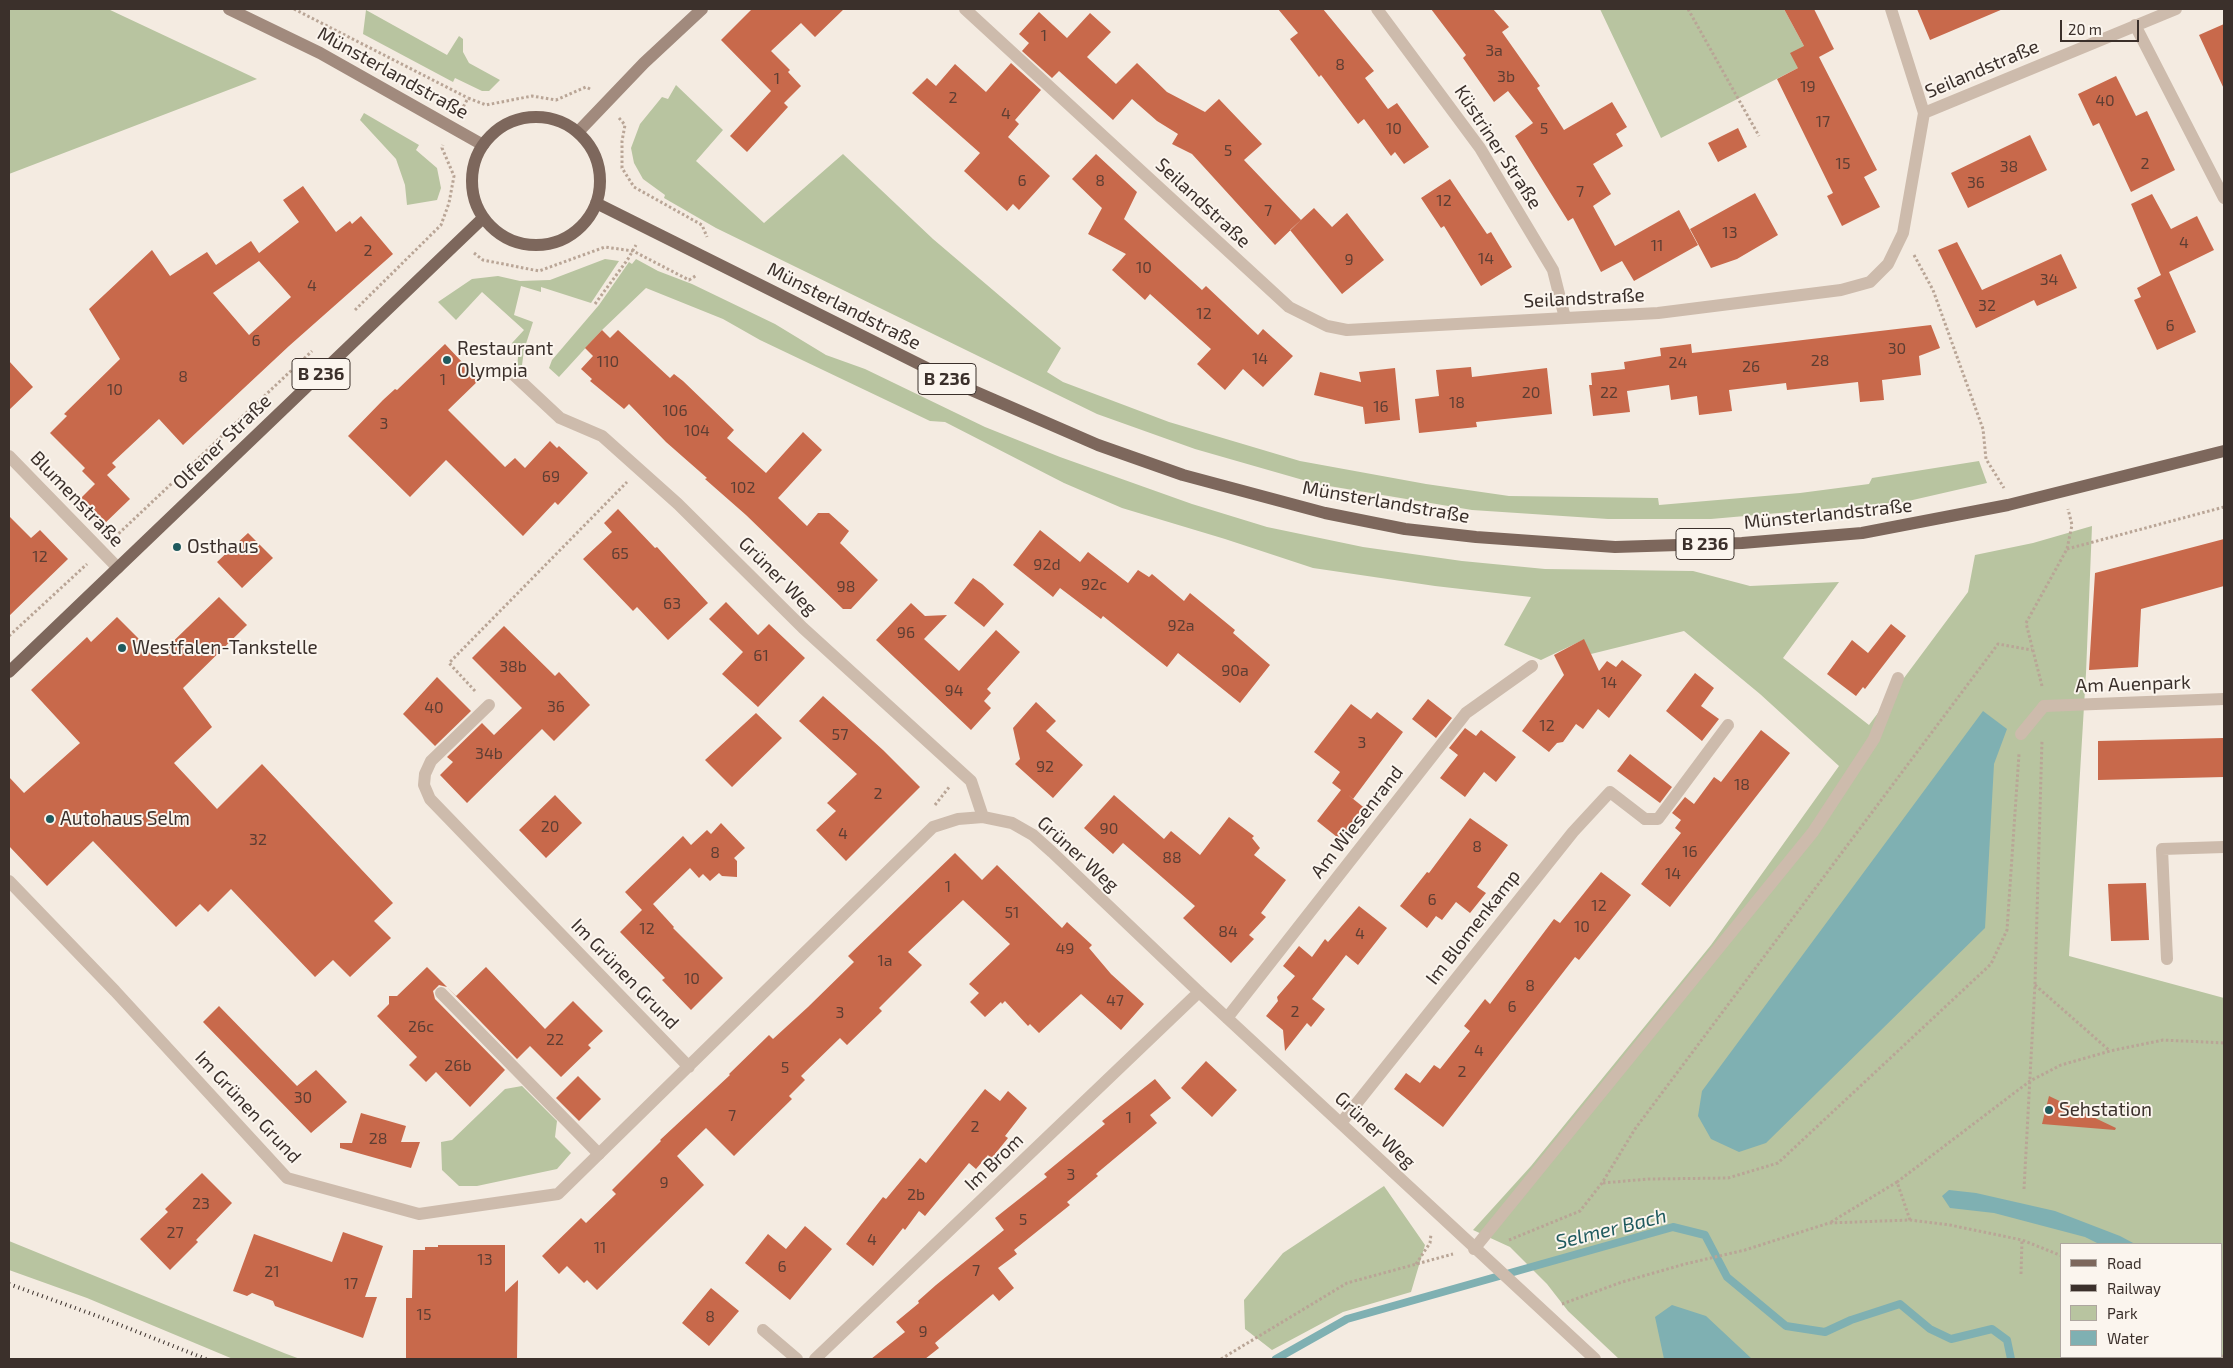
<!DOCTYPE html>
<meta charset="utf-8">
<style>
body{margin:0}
#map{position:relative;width:2233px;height:1368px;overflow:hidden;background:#f4ebe1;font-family:"Exo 2",sans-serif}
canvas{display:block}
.frame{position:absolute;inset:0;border:10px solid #3b302b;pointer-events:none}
.legend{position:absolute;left:2060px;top:1243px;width:162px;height:115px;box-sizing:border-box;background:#fbf5ee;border:1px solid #aea6a0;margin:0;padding:6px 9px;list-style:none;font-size:15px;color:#3b302b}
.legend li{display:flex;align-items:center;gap:10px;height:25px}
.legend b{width:25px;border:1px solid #aea6a0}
.scale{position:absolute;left:2060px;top:20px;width:79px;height:22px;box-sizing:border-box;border:2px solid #3b302b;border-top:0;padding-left:6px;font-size:15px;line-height:18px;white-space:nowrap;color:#3b302b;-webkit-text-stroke:4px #fbf5ee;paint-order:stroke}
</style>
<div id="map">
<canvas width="2233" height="1368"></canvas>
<div class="frame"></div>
<ul class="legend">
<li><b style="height:6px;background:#7d675c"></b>Road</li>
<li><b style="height:6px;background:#3b302b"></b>Railway</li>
<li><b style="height:14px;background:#b8c4a0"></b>Park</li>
<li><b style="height:14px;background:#7fb0b2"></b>Water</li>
</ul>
<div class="scale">20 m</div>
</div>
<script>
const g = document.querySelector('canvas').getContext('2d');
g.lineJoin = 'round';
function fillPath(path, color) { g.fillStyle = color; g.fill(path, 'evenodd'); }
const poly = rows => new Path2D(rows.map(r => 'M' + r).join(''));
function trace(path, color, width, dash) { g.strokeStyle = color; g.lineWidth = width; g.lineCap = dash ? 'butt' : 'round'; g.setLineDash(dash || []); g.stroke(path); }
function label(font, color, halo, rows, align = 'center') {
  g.font = font + ' "Exo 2",sans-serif'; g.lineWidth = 4; g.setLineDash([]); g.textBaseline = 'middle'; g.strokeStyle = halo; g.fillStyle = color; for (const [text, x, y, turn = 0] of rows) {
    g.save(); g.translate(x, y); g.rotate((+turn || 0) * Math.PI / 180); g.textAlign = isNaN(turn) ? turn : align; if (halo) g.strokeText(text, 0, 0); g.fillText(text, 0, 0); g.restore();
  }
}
fillPath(poly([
 [9,9,108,9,257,79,9,174],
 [1600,9,1784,9,1804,46,1798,68,1661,138],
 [366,10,447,55,459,36,463,39,463,52,469,63,500,80,489,91,482,91,455,78,453,82,363,34],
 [676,85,723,130,696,161,764,223,843,154,933,239,1061,348,1047,372,1063,382,1169,422,1300,461,1426,484,1509,496,1658,498,1659,505,1800,493,1869,484,1872,478,1979,461,1987,483,1904,502,1711,519,1608,519,1472,510,1317,484,1195,449,1097,414,716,228,664,198,665,195,643,179,634,163,631,148,640,124,662,97,668,99],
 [364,113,419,145,416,150,437,168,441,188,437,200,407,205,405,185,396,159,360,120],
 [605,259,619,261,591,303,541,287,541,292,521,286,514,315,533,322,524,350,521,373,517,369,518,357,512,343,524,330,482,292,456,320,438,302,472,279,498,276,520,281,550,280],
 [636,259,658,271,692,284,775,324,826,355,865,369,985,427,1060,457,1192,504,1267,527,1363,547,1462,561,1545,569,1693,571,1750,586,1839,582,1783,658,1869,725,1968,592,1975,555,2033,543,2092,526,2086,673,2069,956,2224,998,2224,1359,1619,1359,1568,1311,1547,1284,1510,1247,1473,1230,1531,1166,1711,945,1839,766,1760,694,1684,631,1591,654,1583,640,1541,660,1504,645,1531,597,1435,586,1313,568,1225,539,1122,508,1064,483,945,422,930,421,760,340,723,319,646,288,602,330,559,377,549,368,552,360,599,305,629,262,632,264],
 [2062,1244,2222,1244,2222,1357,2062,1357],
 [522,1086,557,1121,555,1137,571,1153,557,1169,477,1186,459,1186,442,1170,441,1142,452,1140,505,1089],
 [1384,1186,1425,1245,1411,1292,1343,1312,1272,1350,1245,1329,1244,1300,1283,1253],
 [9,1241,284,1353,300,1359,233,1359,87,1298,9,1270]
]), '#b8c4a0');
fillPath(poly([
 [1983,711,2007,729,1994,764,1985,928,1766,1143,1739,1152,1711,1139,1698,1116,1702,1091],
 [1949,1190,1976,1193,2055,1211,2120,1236,2135,1244,2099,1244,2085,1237,1994,1213,1950,1208,1942,1196],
 [1672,1305,1706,1316,1752,1359,1664,1359,1655,1317]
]), '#7fb0b2');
trace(poly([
 [1276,1359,1347,1319,1673,1227,1705,1235,1727,1277,1786,1326,1825,1332,1851,1320,1900,1304,1930,1329,1951,1339,1992,1329,2007,1340,2011,1359]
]), '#7fb0b2', 8);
fillPath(poly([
 [752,9,844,9,815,37,801,23,771,51,790,70,788,72,801,86,784,103,788,107,747,152,730,136,771,91,721,40],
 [1278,9,1323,9,1374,71,1365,78,1388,109,1397,103,1429,147,1404,164,1395,152,1391,156,1364,119,1358,124,1321,75,1319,77,1307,61,1290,39,1298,33],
 [1431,9,1493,9,1509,27,1502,32,1540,86,1537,88,1564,130,1612,102,1627,127,1616,134,1623,146,1593,164,1611,194,1593,206,1615,246,1679,210,1698,245,1634,281,1622,261,1601,272,1573,218,1568,221,1515,136,1533,123,1508,91,1494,102,1463,58,1466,55],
 [1784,9,1814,9,1834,49,1819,57,1877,170,1864,177,1880,207,1842,226,1827,196,1833,193,1777,79,1798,68,1790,53,1804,46],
 [1917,9,2003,9,1930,40],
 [1039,12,1067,38,1090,13,1111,32,1087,57,1116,84,1137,63,1167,92,1205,112,1219,99,1262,144,1244,160,1301,220,1275,245,1192,154,1172,144,1178,134,1157,121,1132,99,1113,120,1059,71,1052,78,1022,51,1029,43,1019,34],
 [2224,24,2224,89,2199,35],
 [1011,63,1041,90,1015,120,1019,124,1008,137,1050,176,1019,210,1013,204,1007,211,964,171,980,153,912,93,927,78,936,86,955,64,986,92],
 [2116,76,2136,116,2147,111,2175,170,2131,192,2099,123,2093,126,2078,94],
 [1738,128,1747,147,1718,162,1708,143],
 [2030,135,2047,170,1968,208,1951,173],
 [1096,154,1137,192,1124,219,1202,290,1206,286,1258,335,1263,329,1293,356,1263,387,1243,369,1225,390,1197,364,1211,349,1150,294,1145,300,1112,270,1126,254,1088,234,1102,208,1072,179],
 [1450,179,1487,234,1491,232,1512,267,1481,286,1444,226,1441,228,1421,198],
 [303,186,336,232,350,221,352,224,361,216,393,254,289,346,183,445,159,419,112,463,116,467,107,475,130,499,102,526,78,501,95,484,82,471,85,468,50,433,67,416,64,414,120,359,89,309,152,250,170,276,207,252,216,265,251,241,259,253,299,222,283,200],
 [259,261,291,297,249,335,213,293],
 [1755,193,1778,235,1737,259,1711,268,1690,229],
 [2152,194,2171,229,2197,216,2214,250,2169,272,2196,332,2157,350,2134,300,2141,297,2137,288,2161,275,2131,204],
 [1314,208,1332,227,1347,213,1384,260,1342,294,1290,230],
 [1957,242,1982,290,2061,254,2077,288,2037,306,2034,300,1976,328,1938,250],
 [1931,325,1940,348,1919,356,1921,375,1882,380,1884,400,1860,402,1858,382,1787,390,1786,383,1729,390,1732,411,1699,415,1697,396,1671,400,1669,385,1627,391,1630,412,1593,416,1589,385,1592,385,1591,373,1625,369,1624,362,1661,356,1660,348,1691,344,1692,353],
 [602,330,610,338,618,330,670,378,674,374,683,381,734,430,727,438,766,473,803,432,822,450,778,498,807,526,818,513,829,513,849,531,840,543,878,580,851,609,843,609,746,515,705,479,707,478,666,442,629,404,624,409,590,381,592,379,581,369,593,356,585,348],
 [445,344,479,380,448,410,505,467,515,458,525,468,550,441,557,448,559,446,588,473,558,505,555,502,523,536,446,460,410,497,348,436,383,400,395,389,397,390],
 [9,361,33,387,9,410],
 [1471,367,1472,377,1547,368,1552,414,1476,422,1477,427,1419,433,1415,399,1439,396,1436,370],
 [1395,368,1400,420,1365,424,1363,407,1314,395,1320,372,1361,382,1359,372],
 [618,509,655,548,657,547,708,603,668,640,637,607,633,611,583,559,612,532,604,523],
 [9,516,31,538,40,530,68,559,9,616],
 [1040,530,1080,562,1088,552,1128,583,1138,570,1149,577,1152,574,1184,601,1190,593,1235,630,1233,633,1270,665,1240,703,1178,653,1167,667,1103,616,1101,619,1060,588,1053,597,1013,565],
 [248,533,273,558,242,588,217,562],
 [2224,539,2224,586,2141,609,2138,667,2089,670,2095,573],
 [973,578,982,584,1004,604,984,627,954,603],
 [219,597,247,625,183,688,212,727,174,763,217,809,262,764,393,903,374,921,391,938,350,977,333,960,315,977,231,889,208,912,200,904,176,927,93,841,47,886,9,846,9,777,24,793,80,743,31,690,87,637,91,642,117,617,157,657],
 [726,602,758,635,769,624,805,658,758,707,722,674,743,652,709,619],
 [911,603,925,616,947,615,924,639,959,671,996,630,1020,652,987,689,991,693,984,701,991,708,971,730,876,640],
 [1891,624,1906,636,1865,689,1863,687,1856,696,1827,674,1852,640,1868,653],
 [504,626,555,676,559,672,590,705,554,741,542,729,467,803,440,775,453,762,447,757,482,723,494,735,522,708,472,658],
 [1584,639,1599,671,1607,661,1616,667,1622,660,1642,675,1609,718,1598,709,1583,729,1576,724,1563,742,1557,743,1549,752,1522,731,1564,675,1554,655],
 [1695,673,1714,688,1701,706,1719,719,1702,741,1666,711],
 [437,677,471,711,435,746,403,714],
 [823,696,883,750,920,787,846,861,816,830,836,811,827,803,857,774,799,721],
 [1428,699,1452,718,1436,738,1412,719],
 [1036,702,1056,721,1046,731,1083,765,1053,798,1015,764,1020,759,1013,728],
 [1351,704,1371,719,1377,712,1403,732,1353,799,1347,794,1367,810,1342,841,1317,821,1341,790,1332,783,1340,772,1314,752],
 [756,713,782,738,732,787,705,760],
 [1465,728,1476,736,1481,730,1516,757,1496,782,1484,772,1465,797,1440,778,1458,755,1449,748],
 [1761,730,1790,753,1670,907,1641,884,1681,833,1675,828,1681,820,1672,813,1685,797,1694,804,1714,777,1721,782],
 [2224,738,2224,777,2098,780,2098,741],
 [1630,754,1672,787,1660,803,1617,771],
 [555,795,582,823,546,858,519,830],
 [1114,795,1164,839,1171,831,1200,855,1229,817,1254,836,1252,838,1260,848,1254,855,1286,880,1261,913,1266,917,1249,935,1254,939,1231,963,1183,918,1195,906,1123,843,1113,854,1084,828],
 [1470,818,1508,845,1477,887,1486,893,1470,913,1456,902,1442,920,1436,916,1427,928,1400,906,1427,872,1429,873],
 [721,823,745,848,734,858,737,861,737,877,722,876,719,873,710,881,703,874,699,878,690,868,653,904,674,927,673,928,723,978,691,1010,662,980,665,978,620,932,642,910,625,892,683,836,691,845,707,830,711,834],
 [955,853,982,880,997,865,1062,928,1067,922,1092,945,1089,948,1111,974,1144,1004,1121,1030,1081,994,1039,1033,1030,1024,1028,1026,1005,1001,1002,1004,1001,1002,985,1017,970,1002,979,993,969,984,1010,944,963,900,908,952,922,965,879,1008,882,1011,847,1045,840,1038,801,1076,805,1080,789,1096,792,1099,734,1156,706,1128,677,1156,704,1185,597,1290,587,1280,584,1283,567,1266,559,1274,542,1256,581,1218,586,1223,616,1194,612,1190,661,1141,660,1140,730,1075,729,1074,769,1035,773,1039,808,1007,854,962,848,956],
 [1601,872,1631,895,1579,960,1575,957,1443,1127,1394,1089,1406,1073,1420,1083,1434,1065,1440,1069,1470,1031,1464,1026,1485,999,1490,1004,1554,919,1560,923],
 [2146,883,2149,940,2111,941,2108,884],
 [1359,906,1387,928,1358,965,1346,955,1312,999,1325,1009,1311,1027,1307,1023,1285,1051,1283,1030,1266,1016,1278,1001,1277,997,1295,976,1283,966,1299,946,1312,957,1325,939,1328,942],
 [427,967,456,996,486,967,545,1029,573,1001,603,1031,588,1045,591,1048,561,1077,530,1046,517,1059,447,987,439,985,433,991,435,999,505,1070,470,1107,436,1072,426,1082,409,1065,417,1057,377,1016,389,1004,389,996,397,996],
 [219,1006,297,1086,316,1070,347,1102,311,1133,203,1022],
 [1206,1061,1237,1090,1212,1117,1181,1088],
 [578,1076,601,1099,579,1121,556,1098],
 [1155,1079,1171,1098,1150,1115,1157,1123,1096,1174,1098,1176,1067,1202,1070,1205,1014,1250,1017,1254,998,1268,1014,1288,999,1301,993,1294,935,1343,939,1348,925,1359,871,1359,905,1332,896,1322,919,1303,918,1301,936,1285,1004,1230,995,1218,1047,1177,1044,1174,1105,1124,1102,1121],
 [985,1089,1000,1101,1008,1091,1027,1108,1005,1136,1008,1138,991,1159,988,1155,976,1169,969,1163,925,1216,919,1211,905,1230,903,1228,873,1266,846,1244,883,1197,886,1199,920,1158,926,1163],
 [2049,1096,2116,1128,2115,1130,2042,1124],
 [361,1113,406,1126,401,1142,420,1142,411,1168,340,1148,340,1143,352,1143],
 [202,1173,232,1203,196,1240,198,1242,170,1270,140,1239,168,1212,165,1209],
 [805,1226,832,1249,790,1300,745,1263,768,1234,786,1249],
 [343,1232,383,1246,365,1297,377,1297,363,1338,275,1306,273,1301,252,1293,247,1296,233,1291,254,1234,332,1262],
 [438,1245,505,1245,505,1292,518,1280,517,1359,406,1359,406,1298,412,1298,413,1250,425,1250,425,1247,438,1247],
 [711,1288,739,1311,709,1346,682,1323]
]), '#c8694b');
trace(poly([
 [294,9,468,98],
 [1688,9,1759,136],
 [461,111,468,98,486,105,532,96,556,100,586,87,592,90],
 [619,118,625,125,622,141,622,168,634,187,702,225,707,237],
 [474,253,483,260,539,271,605,247,633,251,689,280,697,275],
 [1914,255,1933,290,1983,429,1986,459,2004,488],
 [595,304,628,259,636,245],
 [355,310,441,225,449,203,454,176,442,148,443,145],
 [115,537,312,351],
 [2067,549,2224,507],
 [9,636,87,564],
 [2042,686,2026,623,2067,549,2072,525,2068,509],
 [475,691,449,663,627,482],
 [935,805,950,786],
 [2035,985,2110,1051],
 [1603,1183,1648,1179,1728,1178,1778,1163,1991,964,2007,930,2019,754],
 [2024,1189,2035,984,2042,740],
 [1910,1220,1897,1182,2030,1081,2061,1065,2110,1051,2163,1040,2224,1043],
 [1831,1222,1897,1182],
 [1509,1240,1580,1211,1602,1183,1635,1129,1998,644,2032,650],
 [1416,1264,1430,1243,1431,1234],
 [2021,1274,2022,1240],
 [1562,1304,1622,1282,1685,1264,1745,1250,1829,1223,1910,1220,1950,1225,2022,1240,2062,1256],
 [2222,1355,2224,1358],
 [1221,1359,1347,1283,1453,1254]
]), '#b9a596', 3, [2.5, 2.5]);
trace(poly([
 [2021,734,2044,706],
 [1645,819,1658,819,1728,725],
 [2167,959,2162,849,2224,847],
 [441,993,599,1154],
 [1474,1249,1813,832,1874,739,1898,678]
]), '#cdbbac', 12);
trace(poly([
 [965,9,1289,307,1327,326,1347,330,1658,313,1841,290,1870,282,1888,264,1903,233,1924,113,2176,9],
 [1377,9,1480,148,1553,270,1565,318],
 [1891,9,1924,113],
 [2135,25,2224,198],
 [514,375,560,418,602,436,678,504,803,628,971,781,983,817],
 [9,456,118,568],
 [489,705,431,761,425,774,424,785,430,799,689,1067],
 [2044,706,2224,699],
 [9,881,115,991,287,1178,419,1214,558,1194,933,827,958,819,983,817,1012,823,1033,835,1052,852,1199,992,1595,1359],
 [1227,1018,1466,713,1532,666],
 [1341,1123,1573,832,1610,792,1645,819],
 [763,1330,797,1359],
 [815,1359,1199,992]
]), '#cdbbac', 12);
trace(poly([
 [229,9,320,53,483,145],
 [578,132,644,63,702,9]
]), '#a18a7d', 12);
trace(poly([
 '472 181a64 64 0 1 1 128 0a64 64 0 1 1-128 0Z',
 [596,203,969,389,1098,445,1183,475,1325,513,1405,529,1476,537,1615,547,1742,543,1862,533,2008,505,2224,451],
 [9,672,483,218]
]), '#7d675c', 12);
trace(poly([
 [9,1284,100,1317,206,1359]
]), '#3b302b', 4, [1, 4]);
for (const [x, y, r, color] of [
 [447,360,5,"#1f5a5e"],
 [177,547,5,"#1f5a5e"],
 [122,648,5,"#1f5a5e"],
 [50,819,5,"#1f5a5e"],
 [2049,1110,5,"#1f5a5e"]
]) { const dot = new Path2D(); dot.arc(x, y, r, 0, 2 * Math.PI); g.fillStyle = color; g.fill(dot); trace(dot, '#fbf5ee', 2); }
label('16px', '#5e3e33', null, [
 ["1",1044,36],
 ["3a",1494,51],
 ["8",1340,65],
 ["3b",1506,77],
 ["1",777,79],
 ["19",1808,87],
 ["2",953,98],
 ["40",2105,101],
 ["4",1006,114],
 ["17",1823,122],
 ["10",1394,129],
 ["5",1544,129],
 ["5",1228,151],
 ["15",1843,164],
 ["2",2145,164],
 ["38",2009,167],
 ["6",1022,181],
 ["8",1100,181],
 ["36",1976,183],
 ["7",1580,192],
 ["12",1444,201],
 ["7",1268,211],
 ["13",1730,233],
 ["4",2184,243],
 ["11",1657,246],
 ["2",368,251],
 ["14",1486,259],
 ["9",1349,260],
 ["10",1144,268],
 ["34",2049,280],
 ["4",312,286],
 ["32",1987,306],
 ["12",1204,314],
 ["6",2170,326],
 ["6",256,341],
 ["30",1897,349],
 ["14",1260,359],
 ["28",1820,361],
 ["110",608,362],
 ["24",1678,363],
 ["26",1751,367],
 ["8",183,377],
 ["1",443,380],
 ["10",115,390],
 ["20",1531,393],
 ["22",1609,393],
 ["18",1457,403],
 ["16",1381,407],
 ["106",675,411],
 ["3",384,424],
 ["104",697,431],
 ["69",551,477],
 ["102",743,488],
 ["65",620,554],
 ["12",40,557],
 ["92d",1047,565],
 ["92c",1094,585],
 ["98",846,587],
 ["63",672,604],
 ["92a",1181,626],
 ["96",906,633],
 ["61",761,656],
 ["38b",513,667],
 ["90a",1235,671],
 ["14",1609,683],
 ["94",954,691],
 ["36",556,707],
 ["40",434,708],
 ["12",1547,726],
 ["57",840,735],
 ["3",1362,743],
 ["34b",489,754],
 ["92",1045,767],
 ["18",1742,785],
 ["2",878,794],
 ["20",550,827],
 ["90",1109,829],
 ["4",843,834],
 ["32",258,840],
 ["8",1477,847],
 ["16",1690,852],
 ["8",715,853],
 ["88",1172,858],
 ["14",1673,874],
 ["1",948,887],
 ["6",1432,900],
 ["12",1599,906],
 ["51",1012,913],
 ["10",1582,927],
 ["12",647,929],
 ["84",1228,932],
 ["4",1360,934],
 ["49",1065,949],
 ["1a",885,961],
 ["10",692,979],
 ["8",1530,986],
 ["47",1115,1001],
 ["6",1512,1007],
 ["2",1295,1012],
 ["3",840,1013],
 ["26c",421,1027],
 ["22",555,1040],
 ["4",1479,1051],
 ["26b",458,1066],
 ["5",785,1068],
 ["2",1462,1072],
 ["30",303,1098],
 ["7",732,1116],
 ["1",1129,1118],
 ["2",975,1127],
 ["28",378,1139],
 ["3",1071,1175],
 ["9",664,1183],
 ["2b",916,1195],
 ["23",201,1204],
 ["5",1023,1220],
 ["27",175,1233],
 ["4",872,1240],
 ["11",600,1248],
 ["13",485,1260],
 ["6",782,1267],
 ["7",976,1271],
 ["21",272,1272],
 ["17",351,1284],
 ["15",424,1315],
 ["8",710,1317],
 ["9",923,1332]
]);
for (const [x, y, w] of [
 [321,374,58],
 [947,379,58],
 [1705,544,58]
]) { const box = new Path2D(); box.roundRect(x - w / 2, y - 15.5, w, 31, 4); g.fillStyle = '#fbf5ee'; g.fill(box); trace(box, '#3b302b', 1); }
label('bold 18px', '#3b302b', null, [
 ["B 236",321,374],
 ["B 236",947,379],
 ["B 236",1705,544]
]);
label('19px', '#3b302b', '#fbf5ee', [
 ["Seilandstraße",1982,69,-23],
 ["Münsterlandstraße",393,73,29],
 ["Küstriner Straße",1498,147,57],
 ["Seilandstraße",1203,203,43],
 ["Seilandstraße",1584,298,-3],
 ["Münsterlandstraße",844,306,27],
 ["Olfener Straße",222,442,-44],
 ["Blumenstraße",77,499,46],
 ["Münsterlandstraße",1386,502,10],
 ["Münsterlandstraße",1828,514,-6],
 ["Grüner Weg",778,576,45],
 ["Am Auenpark",2133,684,-2],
 ["Am Wiesenrand",1357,822,-52],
 ["Grüner Weg",1078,854,42],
 ["Im Blomenkamp",1473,927,-52],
 ["Im Grünen Grund",625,974,46],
 ["Im Grünen Grund",248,1107,47],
 ["Grüner Weg",1375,1130,43],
 ["Im Brom",994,1162,-44]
]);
label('19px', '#3b302b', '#fbf5ee', [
 ["Restaurant",457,349],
 ["Olympia",457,371],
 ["Osthaus",187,547],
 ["Westfalen-Tankstelle",132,648],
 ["Autohaus Selm",60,819],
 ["Sehstation",2059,1110]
], 'left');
label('italic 20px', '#1f5a5e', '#fbf5ee', [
 ["Selmer Bach",1611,1229,-14]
]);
</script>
